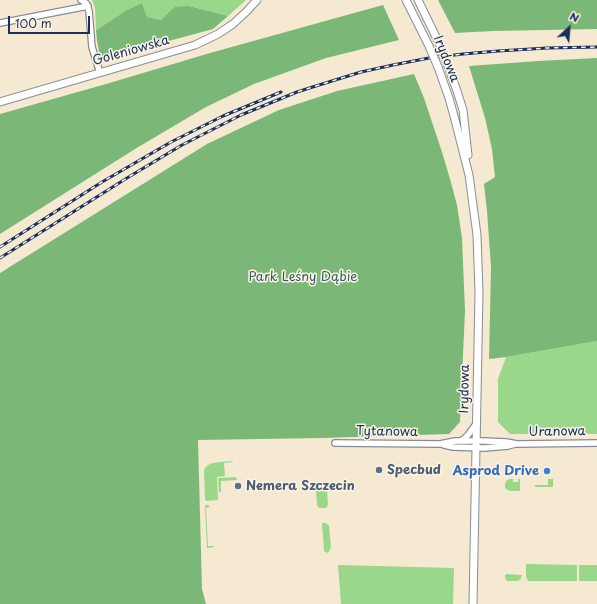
<!DOCTYPE html>
<meta charset="utf-8">
<style>
body{margin:0}
#map{position:relative;width:597px;height:604px;overflow:hidden;background:#f6e9d1;font-family:"Playpen Sans",sans-serif}
canvas{display:block}
.north{position:absolute;left:549px;top:8px;width:40px;height:40px;-webkit-text-stroke:3px #fcf5e5;paint-order:stroke;rotate:26deg;font-size:11px;font-weight:700;line-height:16px;text-align:center;color:#1b2f5e}
.north::after{content:'';display:block;margin:auto;width:14px;height:18px;background:#1b2f5e;clip-path:polygon(50% 0,100% 100%,50% 72%,0 100%)}
.scale{position:absolute;left:8px;top:16px;width:82px;height:18px;box-sizing:border-box;border:2px solid #1b2f5e;border-top:0;padding-left:5px;font-size:12px;line-height:14px;white-space:nowrap;color:#1b2f5e;-webkit-text-stroke:3px #fcf5e5;paint-order:stroke}
</style>
<div id="map">
<canvas width="597" height="604"></canvas>
<div class="north">N</div>
<div class="scale">100 m</div>
</div>
<script>
const g = document.querySelector('canvas').getContext('2d');
g.lineJoin = 'round';
function fillPath(path, color) { g.fillStyle = color; g.fill(path, 'evenodd'); }
const poly = rows => new Path2D(rows.map(r => 'M' + r).join(''));
function trace(path, color, width, dash) { g.strokeStyle = color; g.lineWidth = width; g.lineCap = dash ? 'butt' : 'round'; g.setLineDash(dash || []); g.stroke(path); }
function label(font, color, halo, rows, align = 'center') {
  g.font = font + ' "Playpen Sans",sans-serif'; g.lineWidth = 3; g.setLineDash([]); g.textBaseline = 'middle'; g.strokeStyle = halo; g.fillStyle = color; for (const [text, x, y, turn = 0] of rows) {
    g.save(); g.translate(x, y); g.rotate((+turn || 0) * Math.PI / 180); g.textAlign = isNaN(turn) ? turn : align; if (halo) g.strokeText(text, 0, 0); g.fillText(text, 0, 0); g.restore();
  }
}
fillPath(poly([
 [92,0,246,0,228,16,189,6,161,20,147,17,142,3,127,10,96,30,95,8],
 [597,341,597,434,510,434,498,422,498,379,506,357],
 [230,461,234,462,224,463,225,476,217,477,218,500,206,501,205,498,204,471,205,468,208,465,212,463],
 [236,477,237,480,221,481,221,492,219,492,218,478],
 [509,479,513,479,513,482,518,482,518,479,520,479,520,491,510,491,506,489,505,487,505,483,506,481],
 [548,479,553,479,553,487,535,487,535,485,548,485],
 [327,489,328,505,326,508,320,508,318,507,317,505,316,490],
 [206,505,208,505,210,507,206,508,208,546,214,546,214,547,207,548,205,507],
 [322,523,326,523,329,526,331,547,328,553,324,551],
 [526,564,577,565,577,581,528,581,526,577],
 [338,565,454,568,453,604,341,604],
 [579,565,597,565,597,581,579,581],
 [507,574,522,575,521,578,520,580,517,581,508,581,506,580,505,577,505,575]
]), '#9ad78b');
fillPath(poly([
 [438,0,597,0,597,29,493,31,455,33],
 [142,3,147,17,161,20,175,7,189,6,228,16,213,29,106,58,100,56,97,41,96,30,127,10],
 [383,5,399,40,326,58,254,84,206,107,135,149,0,234,0,114,106,84,210,53],
 [597,58,597,341,506,357,489,359,491,267,487,211,484,184,495,177,492,149,485,118,469,66,538,61],
 [414,74,424,98,442,152,450,179,457,205,462,238,465,311,460,422,449,434,322,438,198,440,202,589,206,604,0,604,0,273,207,144,279,110,337,91]
]), '#7bb877');
const minor = poly([
 [81,0,86,3,89,11,92,47,100,73],
 [0,23,88,6],
 [460,441,464,439,468,435,476,424],
 [335,443,440,444,455,441,485,441,506,442,517,444,597,443],
 [444,445,453,447,485,448,508,446,515,444]
]);
const tertiary = poly([
 [406,0,429,46],
 [418,0,440,45],
 [448,66,457,91,463,110,468,155],
 [438,67,449,98,454,116,469,175,477,235,479,293,473,604],
 [0,102,195,45,218,34,233,24,247,11,257,0]
]);
trace(minor, '#888c98', 8);
trace(tertiary, '#888c98', 9);
trace(minor, '#fff', 5.5);
trace(tertiary, '#fff', 7);
const rail = poly([
 [0,247,102,182,171,142,223,116,281,92],
 [0,258,127,178,182,145,241,115,297,92,319,85,361,72,393,65,429,58,463,54,498,51,547,48,597,47]
]);
trace(rail, '#1b2f5e', 3);
trace(rail, '#fcf5e5', 1.5, [4.5]);
const tertiaryBridge = poly([
 [440,45,448,66],
 [429,46,438,67]
]);
trace(tertiaryBridge, '#888c98', 9, []);
trace(tertiaryBridge, '#fff', 7);
for (const [x, y, r, color] of [
 [379,470,4,"#5c6f8a"],
 [547,471,4,"#3f7fe0"],
 [238,486,4,"#5c6f8a"]
]) { const dot = new Path2D(); dot.arc(x, y, r, 0, 2 * Math.PI); g.fillStyle = color; g.fill(dot); trace(dot, '#fcf5e5', 1.5); }
label('13px', '#1b2f5e', '#fcf5e5', [
 ["Goleniowska",131,51,-16],
 ["Irydowa",446,59,68],
 ["Irydowa",465,389,-89],
 ["Tytanowa",387,432,1],
 ["Uranowa",557,432,-1]
]);
label('13px', '#3b5969', '#fcf5e5', [
 ["Park Leśny Dąbie",303,277]
]);
label('bold 13px', '#4e5e75', '#fcf5e5', [
 ["Specbud",387,470],
 ["Nemera Szczecin",246,486]
], 'left');
label('bold 13px', '#366cbe', '#fcf5e5', [
 ["Asprod Drive",539,471]
], 'right');
</script>
